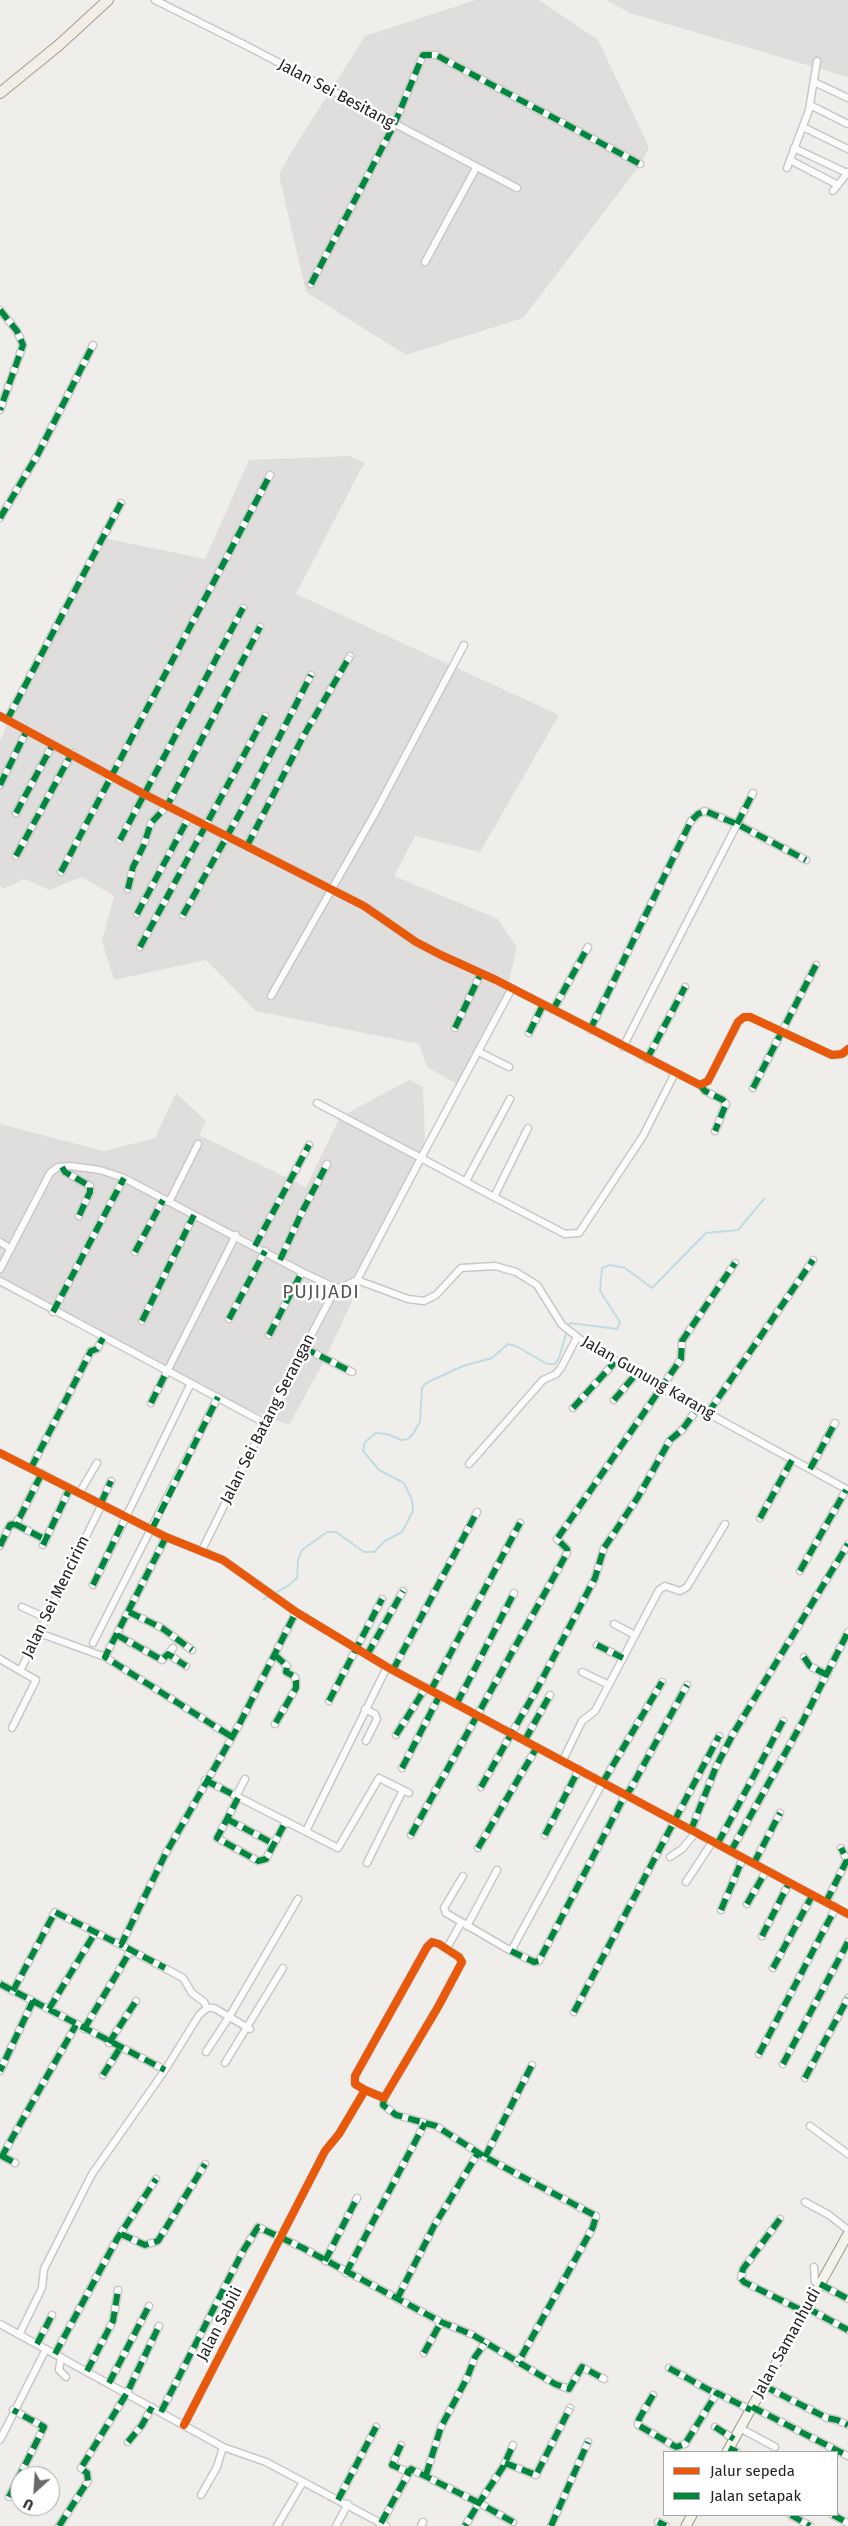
<!DOCTYPE html>
<style>
body{margin:0}
#map{position:relative;width:848px;height:2526px;overflow:hidden;background:#f0eeeb;font-family:"Fira Sans",sans-serif}
canvas{display:block}
.legend{position:absolute;left:663px;top:2451px;width:175px;height:65px;box-sizing:border-box;background:#fff;border:1px solid #a7a7a7;margin:0;padding:6px 9px;list-style:none;font-size:15px;color:#222}
.legend li{display:flex;align-items:center;gap:10px;height:25px}
.legend b{width:25px;border:1px solid #a7a7a7}
.north{position:absolute;left:10px;top:2466px;width:50px;height:50px;box-sizing:border-box;background:#fff;border:1px solid #a7a7a7;border-radius:50%;rotate:206deg;font-size:14px;font-weight:700;line-height:20px;text-align:center;color:#222}
.north::after{content:'';display:block;margin:auto;width:18px;height:22px;background:#6a6968;clip-path:polygon(50% 0,100% 100%,50% 72%,0 100%)}
</style>
<div id="map">
<canvas width="848" height="2526"></canvas>
<ul class="legend">
<li><b style="height:6px;background:#e8590c"></b>Jalur sepeda</li>
<li><b style="height:6px;background:#00873e"></b>Jalan setapak</li>
</ul>
<div class="north">U</div>
</div>
<script>
const g = document.querySelector('canvas').getContext('2d');
g.lineJoin = 'round';
function fillPath(path, color) { g.fillStyle = color; g.fill(path, 'evenodd'); }
const poly = rows => new Path2D(rows.map(r => 'M' + r).join(''));
function trace(path, color, width, dash) { g.strokeStyle = color; g.lineWidth = width; g.lineCap = dash ? 'butt' : 'round'; g.setLineDash(dash || []); g.stroke(path); }
function label(font, color, halo, rows, align = 'center') {
  g.font = font + ' "Fira Sans",sans-serif'; g.lineWidth = 5; g.setLineDash([]); g.textBaseline = 'middle'; g.strokeStyle = halo; g.fillStyle = color; for (const [text, x, y, turn = 0] of rows) {
    g.save(); g.translate(x, y); g.rotate((+turn || 0) * Math.PI / 180); g.textAlign = isNaN(turn) ? turn : align; if (halo) g.strokeText(text, 0, 0); g.fillText(text, 0, 0); g.restore();
  }
}
fillPath(poly([
 [476,0,539,0,598,40,649,147,640,165,523,318,406,355,306,292,279,175,287,159,365,36],
 [606,0,848,0,848,77,630,13],
 [349,456,364,463,296,594,559,715,480,852,415,836,394,876,498,919,517,948,506,992,460,1086,427,1067,419,1044,256,1011,206,960,114,980,102,941,114,896,82,877,49,890,25,879,3,889,0,885,0,741,36,660,99,537,205,559,249,460],
 [409,1080,423,1087,425,1139,421,1155,324,1361,289,1425,255,1412,136,1356,0,1287,0,1124,104,1151,155,1138,176,1093,206,1121,199,1135,306,1187,340,1117]
]), '#dfdedc');
trace(poly([
 [568,1327,570,1323,617,1329,620,1322,600,1291,602,1268,610,1265,625,1268,652,1288,706,1233,738,1230,764,1199],
 [264,1599,288,1586,297,1578,298,1560,302,1550,327,1532,336,1532,364,1552,374,1552,385,1541,402,1532,413,1511,412,1500,404,1483,379,1470,363,1451,365,1442,376,1433,387,1434,401,1440,408,1439,413,1434,420,1422,422,1388,426,1383,463,1366,492,1358,508,1344,516,1346,547,1364,555,1364,559,1358,567,1331]
]), '#bfdbe3', 2);
const street = poly([
 [155,0,249,47,517,188],
 [814,82,848,98],
 [810,105,848,124],
 [803,127,848,149],
 [794,148,847,173],
 [790,160,838,185],
 [787,168,809,110,817,61],
 [833,191,848,172],
 [425,262,476,168],
 [311,284,394,125,423,55,436,55,640,164],
 [0,310,17,331,23,345,0,410],
 [0,518,38,454,93,345],
 [0,716,144,794,364,906,416,942,441,955,496,980,700,1085,708,1081,738,1022,744,1017,750,1017,832,1055,842,1054,848,1049],
 [7,720,121,503],
 [0,785,27,730],
 [16,813,53,744],
 [120,840,243,608],
 [247,846,304,735,350,656],
 [16,856,72,753],
 [61,872,270,475],
 [128,889,133,867,143,847,151,823,167,806,260,627],
 [137,914,189,817],
 [183,915,245,804,311,675],
 [140,947,265,716],
 [271,996,374,815,464,645],
 [553,1010,588,947],
 [455,1028,481,973],
 [590,1030,691,821,698,814,705,811,737,824,806,860],
 [529,1033,543,1005],
 [623,1047,753,793],
 [479,1052,509,1067],
 [647,1059,685,987],
 [700,1085,705,1091,723,1100,726,1104,715,1131],
 [753,1088,816,965],
 [317,1103,421,1158,512,988],
 [62,1167,65,1172,90,1186,90,1192,79,1216],
 [466,1181,510,1099],
 [494,1197,565,1234,579,1233,643,1136,675,1073],
 [169,1202,198,1144],
 [0,1242,11,1249],
 [255,1246,309,1145],
 [135,1252,163,1200],
 [280,1260,302,1212,327,1164],
 [0,1269,50,1173,58,1167,70,1166,100,1170,124,1178,302,1272,336,1288,342,1287,357,1280,421,1158,494,1197,528,1128],
 [357,1280,408,1299,424,1301,436,1295,461,1268,495,1266,516,1272,537,1285,562,1325,584,1342,662,1388,848,1490],
 [0,1281,265,1423],
 [53,1312,124,1178],
 [229,1319,265,1251],
 [142,1321,194,1215],
 [269,1335,302,1272],
 [304,1348,352,1372],
 [614,1400,636,1374],
 [151,1403,236,1235],
 [573,1408,615,1362],
 [708,1413,813,1260],
 [0,1453,166,1537,223,1560,296,1612,387,1667,848,1914],
 [469,1464,543,1380,556,1374,561,1368,577,1337],
 [31,1468,91,1351,97,1349,103,1338],
 [810,1469,835,1423],
 [80,1492,97,1463],
 [101,1503,111,1481],
 [760,1518,792,1460],
 [15,1524,46,1540],
 [43,1545,70,1488],
 [0,1546,10,1525,15,1524,20,1517,42,1473],
 [202,1550,265,1423,336,1288],
 [800,1571,846,1490],
 [93,1585,191,1383],
 [22,1607,46,1618],
 [129,1612,162,1628,192,1650],
 [614,1624,635,1635],
 [39,1633,105,1657,232,1737],
 [117,1635,162,1660,168,1654,186,1666],
 [93,1643,218,1397],
 [597,1645,623,1658],
 [168,1654,173,1648],
 [275,1655,287,1666,286,1672,295,1677,296,1681,296,1688,275,1724],
 [367,1655,403,1591],
 [105,1657,166,1537],
 [804,1657,810,1666,827,1675],
 [0,1659,36,1680,12,1728],
 [21,1669,102,1504],
 [393,1670,477,1512],
 [582,1672,609,1685],
 [431,1690,520,1523],
 [329,1701,382,1599],
 [457,1703,514,1593],
 [365,1709,375,1714,377,1719,366,1741],
 [396,1735,426,1687],
 [525,1740,550,1695],
 [563,1760,582,1721,595,1711,659,1590,665,1586,680,1591,687,1587,725,1524],
 [402,1768,440,1695],
 [205,1780,338,1848,379,1778,409,1793],
 [481,1787,538,1687,595,1578,604,1548,638,1497,670,1440,682,1430,698,1408],
 [236,1796,245,1779],
 [238,1798,217,1838,258,1861,266,1859,286,1821],
 [227,1819,274,1844],
 [691,1830,716,1767,733,1734,848,1544],
 [306,1831,387,1667],
 [411,1835,567,1553,567,1549,557,1539,681,1359,682,1341,735,1263],
 [545,1835,579,1769],
 [718,1843,783,1721],
 [478,1848,537,1747],
 [731,1851,803,1721,848,1632],
 [670,1857,682,1849,696,1832],
 [367,1863,403,1790],
 [754,1863,780,1813],
 [463,1876,444,1908,446,1913,511,1951,534,1962,539,1961,625,1795,630,1790,687,1685],
 [686,1882,713,1841],
 [826,1902,847,1860,841,1848],
 [747,1904,766,1871],
 [721,1910,743,1858],
 [467,1926,497,1870],
 [762,1936,789,1883],
 [121,1945,183,1978,192,1993,204,2002,207,2008],
 [447,1948,461,1923],
 [511,1951,603,1782,662,1682],
 [773,1968,812,1896],
 [0,1984,33,2001,0,2071],
 [13,1991,55,1912,121,1945,166,1853,239,1725,296,1612],
 [33,2001,165,2070],
 [49,2009,95,1933],
 [574,2012,719,1736],
 [84,2029,131,1950],
 [109,2043,136,2001],
 [206,2052,229,2017,298,1899],
 [759,2054,836,1907],
 [225,2063,283,1968],
 [783,2064,848,1942],
 [103,2075,120,2048],
 [805,2078,848,1998],
 [384,2098,383,2105,396,2115,436,2126,485,2157,596,2216,593,2227,518,2363],
 [810,2126,848,2154],
 [0,2155,2,2156,76,2025],
 [2,2156,15,2163],
 [485,2157,532,2065],
 [805,2202,829,2215,848,2230],
 [780,2219,743,2269,741,2278,744,2282,805,2312],
 [121,2234,145,2245,158,2241,205,2164],
 [325,2261,357,2198],
 [814,2267,815,2282,848,2299],
 [346,2273,425,2123],
 [397,2299,434,2226,478,2153],
 [807,2308,848,2330],
 [0,2324,223,2447,266,2462,386,2526],
 [19,2335,42,2288,44,2269,92,2174,165,2070,199,2015,207,2008,214,2008,250,2029],
 [37,2344,52,2315],
 [424,2353,441,2322],
 [55,2354,117,2239,156,2179],
 [61,2357,59,2370,66,2377],
 [669,2368,716,2394],
 [87,2371,113,2321,118,2290],
 [109,2383,149,2306],
 [764,2386,827,2418,837,2420,848,2425],
 [653,2395,639,2419,638,2425,676,2447,685,2444,717,2393,751,2410],
 [752,2407,848,2456],
 [161,2412,243,2251,258,2227,303,2248,441,2322,473,2335,555,2384,569,2389,582,2367,604,2379],
 [184,2425,325,2151,339,2134,365,2090,384,2098,438,2007,462,1962,459,1957,439,1944,432,1942,427,1947,355,2076,355,2084,365,2090],
 [715,2427,734,2439],
 [740,2428,775,2447],
 [0,2440,46,2349],
 [128,2442,142,2425,152,2407],
 [401,2445,392,2465,408,2472],
 [729,2448,737,2452],
 [505,2463,536,2475,570,2408],
 [426,2475,441,2427,467,2378,475,2357,485,2343],
 [201,2495,217,2467,223,2447],
 [9,2497,44,2427,13,2410],
 [338,2500,376,2427],
 [791,2515,810,2526],
 [833,2515,848,2523],
 [513,2522,479,2503,503,2467,513,2445],
 [658,2522,666,2526],
 [59,2526,88,2481,87,2473,81,2468,127,2393,159,2326],
 [277,2526,303,2482],
 [336,2526,348,2504],
 [380,2526,411,2469,479,2503,465,2526],
 [421,2526,423,2522],
 [551,2526,588,2442]
]);
const secondary = poly([
 [727,2452,848,2234],
 [686,2526,692,2515]
]);
const primary = poly([
 [0,93,59,45,108,0]
]);
trace(street, '#c9c8c7', 9);
trace(secondary, '#999a82', 11);
trace(primary, '#a79c86', 12);
trace(street, '#fdfcfc', 6);
trace(secondary, '#f4f4ed', 9);
trace(primary, '#f3ede7', 10);
trace(poly([
 [311,284,394,125,423,55,436,55,640,164],
 [0,310,17,331,23,345,0,410],
 [0,518,38,454,93,345],
 [7,720,121,503],
 [0,785,27,730],
 [16,813,53,744],
 [737,824,753,793],
 [120,840,243,608],
 [247,846,304,735,350,656],
 [16,856,72,753],
 [61,872,270,475],
 [128,889,133,867,143,847,151,823,167,806,260,627],
 [137,914,189,817],
 [183,915,245,804,311,675],
 [140,947,265,716],
 [553,1010,588,947],
 [455,1028,481,973],
 [590,1030,691,821,698,814,705,811,737,824,806,860],
 [529,1033,543,1005],
 [647,1059,685,987],
 [700,1085,705,1091,723,1100,726,1104,715,1131],
 [753,1088,816,965],
 [62,1167,65,1172,90,1186,90,1192,79,1216],
 [255,1246,309,1145],
 [135,1252,163,1200],
 [280,1260,302,1212,327,1164],
 [53,1312,124,1178],
 [229,1319,265,1251],
 [142,1321,194,1215],
 [269,1335,302,1272],
 [304,1348,352,1372],
 [614,1400,636,1374],
 [151,1403,167,1371],
 [573,1408,615,1362],
 [708,1413,813,1260],
 [31,1468,91,1351,97,1349,103,1338],
 [810,1469,835,1423],
 [101,1503,111,1481],
 [760,1518,792,1460],
 [15,1524,46,1540],
 [152,1529,218,1397],
 [166,1537,105,1657,232,1737],
 [43,1545,70,1488],
 [0,1546,10,1525,15,1524,20,1517,42,1473],
 [800,1571,846,1490],
 [93,1585,126,1516],
 [129,1612,162,1628,192,1650],
 [117,1635,162,1660,168,1654,186,1666],
 [597,1645,623,1658],
 [275,1655,287,1666,286,1672,295,1677,296,1681,296,1688,275,1724],
 [367,1655,403,1591],
 [804,1657,810,1666,827,1675],
 [393,1670,477,1512],
 [431,1690,520,1523],
 [329,1701,382,1599],
 [457,1703,514,1593],
 [396,1735,426,1687],
 [525,1740,550,1695],
 [402,1768,440,1695],
 [205,1780,236,1796],
 [603,1782,662,1682],
 [481,1787,538,1687,595,1578,604,1548,638,1497,670,1440,682,1430,698,1408],
 [238,1798,217,1838,258,1861,266,1859,286,1821],
 [227,1819,274,1844],
 [691,1830,716,1767,733,1734,848,1544],
 [411,1835,567,1553,567,1549,557,1539,681,1359,682,1341,735,1263],
 [545,1835,579,1769],
 [718,1843,783,1721],
 [478,1848,537,1747],
 [731,1851,803,1721,848,1632],
 [754,1863,780,1813],
 [826,1902,847,1860,841,1848],
 [747,1904,766,1871],
 [721,1910,743,1858],
 [762,1936,789,1883],
 [127,1948,165,1968],
 [511,1951,534,1962,539,1961,625,1795,630,1790,687,1685],
 [773,1968,812,1896],
 [0,1984,33,2001,0,2071],
 [13,1991,55,1912,121,1945,166,1853,239,1725,296,1612],
 [33,2001,165,2070],
 [49,2009,95,1933],
 [574,2012,719,1736],
 [84,2029,131,1950],
 [109,2043,136,2001],
 [759,2054,836,1907],
 [783,2064,848,1942],
 [103,2075,120,2048],
 [805,2078,848,1998],
 [384,2098,383,2105,396,2115,436,2126,485,2157,596,2216,593,2227,518,2363],
 [0,2155,2,2156,76,2025],
 [2,2156,15,2163],
 [485,2157,532,2065],
 [780,2219,743,2269,741,2278,744,2282,805,2312],
 [121,2234,145,2245,158,2241,205,2164],
 [325,2261,357,2198],
 [346,2273,425,2123],
 [820,2284,848,2299],
 [397,2299,434,2226,478,2153],
 [807,2308,848,2330],
 [37,2344,52,2315],
 [424,2353,441,2322],
 [55,2354,117,2239,156,2179],
 [669,2368,716,2394],
 [87,2371,113,2321,118,2290],
 [109,2383,149,2306],
 [764,2386,827,2418,837,2420,848,2425],
 [653,2395,639,2419,638,2425,676,2447,685,2444,717,2393,751,2410],
 [752,2407,848,2456],
 [161,2412,243,2251,258,2227,303,2248,441,2322,473,2335,555,2384,569,2389,582,2367,604,2379],
 [715,2427,734,2439],
 [128,2442,142,2425,152,2407],
 [401,2445,392,2465,408,2472],
 [729,2448,737,2452],
 [505,2463,536,2475,570,2408],
 [426,2475,441,2427,467,2378,475,2357,485,2343],
 [9,2497,44,2427,13,2410],
 [338,2500,376,2427],
 [791,2515,810,2526],
 [833,2515,848,2523],
 [513,2522,479,2503,503,2467,513,2445],
 [658,2522,666,2526],
 [381,2523,411,2469,479,2503,465,2526],
 [59,2526,88,2481,87,2473,81,2468,127,2393,159,2326],
 [551,2526,588,2442]
]), '#00873e', 6, [12, 6]);
trace(poly([
 [0,716,144,794,364,906,416,942,441,955,496,980,700,1085,708,1081,738,1022,744,1017,750,1017,832,1055,842,1054,848,1049],
 [0,1453,166,1537,223,1560,296,1612,387,1667,848,1914],
 [184,2425,325,2151,339,2134,365,2090,384,2098,438,2007,462,1962,459,1957,439,1944,432,1942,427,1947,355,2076,355,2084,365,2090]
]), '#e8590c', 8);
label('16px', '#222', '#fff', [
 ["Jalan Sei Besitang",336,94,28],
 ["Jalan Gunung Karang",648,1378,30],
 ["Jalan Sei Batang Serangan",268,1419,-63],
 ["Jalan Sei Mencirim",56,1597,-64],
 ["Jalan Sabili",220,2324,-63],
 ["Jalan Samanhudi",787,2343,-61]
]);
g.letterSpacing = '1px';
label('19px', '#555', '#fff', [
 ["PUJIJADI",321,1293]
]);
g.letterSpacing = '0px';
</script>
